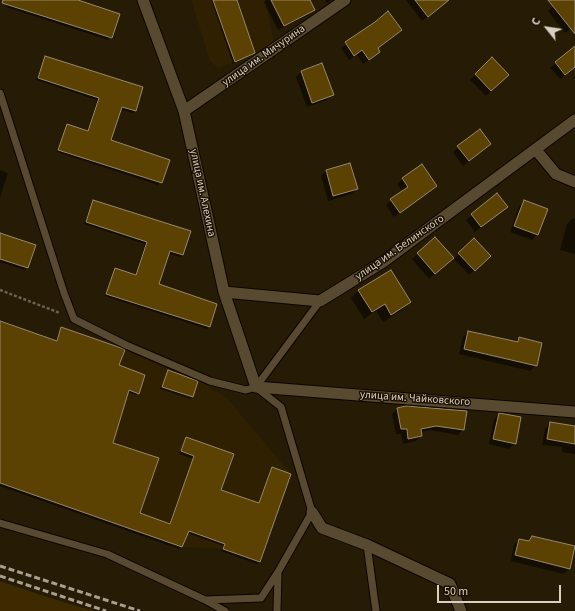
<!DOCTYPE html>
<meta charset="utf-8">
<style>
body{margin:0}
#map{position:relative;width:575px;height:611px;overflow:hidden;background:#261b04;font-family:"Source Sans 3",sans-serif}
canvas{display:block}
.north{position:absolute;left:527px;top:8px;width:40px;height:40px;-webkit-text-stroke:3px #1c1100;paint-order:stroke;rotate:300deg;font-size:11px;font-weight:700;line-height:16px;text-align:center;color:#d8d1c3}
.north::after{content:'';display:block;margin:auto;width:14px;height:18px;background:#d8d1c3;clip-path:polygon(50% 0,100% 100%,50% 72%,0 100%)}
.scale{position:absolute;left:437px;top:585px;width:124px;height:18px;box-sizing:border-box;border:2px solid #d8d1c3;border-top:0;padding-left:5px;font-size:12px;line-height:14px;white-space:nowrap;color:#d8d1c3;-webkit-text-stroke:3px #1c1100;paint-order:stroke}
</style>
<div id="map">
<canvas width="575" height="611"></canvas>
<div class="north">С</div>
<div class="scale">50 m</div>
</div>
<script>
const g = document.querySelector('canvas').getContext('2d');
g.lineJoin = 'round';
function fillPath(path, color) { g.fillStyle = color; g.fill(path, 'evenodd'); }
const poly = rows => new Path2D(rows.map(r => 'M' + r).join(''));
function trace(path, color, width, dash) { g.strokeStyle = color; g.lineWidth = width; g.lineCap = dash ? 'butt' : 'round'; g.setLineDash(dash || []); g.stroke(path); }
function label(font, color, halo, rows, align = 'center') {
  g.font = font + ' "Source Sans 3",sans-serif'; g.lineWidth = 3; g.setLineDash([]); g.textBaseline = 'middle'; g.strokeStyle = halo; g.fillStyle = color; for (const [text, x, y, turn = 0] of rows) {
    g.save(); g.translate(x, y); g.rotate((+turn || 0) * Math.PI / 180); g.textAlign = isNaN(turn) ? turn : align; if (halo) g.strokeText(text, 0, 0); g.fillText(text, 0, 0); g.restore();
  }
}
fillPath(poly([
 [191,0,265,0,274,42,256,55,218,68,210,61],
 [61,327,125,350,168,370,199,381,226,397,291,474,260,562,223,549,182,547,0,483]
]), '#2e2001');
fillPath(poly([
 [0,581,50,598,94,611,0,611]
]), '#3d2a00');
fillPath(poly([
 [8,0,75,0,119,14,108,40,6,7],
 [211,0,235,0,254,53,252,55,233,64],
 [266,0,309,0,314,10,308,15,278,30,264,2],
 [325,0,331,0,327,3],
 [406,0,450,0,422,21],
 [560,0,575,0,575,26,565,33,548,11],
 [376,23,395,35,377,49,379,52,374,57,363,64,357,55,349,60,341,48],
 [573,49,575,52,575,66,560,79,550,68],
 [46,57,135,111,132,113,120,109,110,141,168,160,158,185,57,152,67,125,87,132,97,100,36,80],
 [492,58,508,75,486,96,470,80],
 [301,72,332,94,327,100,307,107,296,77],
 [490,144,463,166,453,152,458,147],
 [349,164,357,189,351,194,328,201,321,176,326,171],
 [0,170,8,173,0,197],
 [403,179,436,186,394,217,386,205,403,192,397,184],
 [497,195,501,212,475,232,466,220],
 [94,201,183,255,180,257,168,253,158,285,216,304,207,329,105,296,115,269,135,276,145,244,84,224],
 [525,201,537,235,532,240,510,232,519,206],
 [573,218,575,219,575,254,560,250,567,224],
 [0,234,35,245,25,270,0,262],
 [435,238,447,263,429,279,412,259],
 [474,239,489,256,469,275,454,259],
 [359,290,410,302,402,310,383,322,376,311,364,319,351,298],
 [0,322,55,342,62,328,118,366,138,393,136,395,127,392,112,443,139,513,169,524,193,459,179,454,186,438,219,491,258,504,272,468,260,562,257,564,221,551,223,546,187,533,179,549,0,486],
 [468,332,515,342,520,338,536,365,530,371,459,354,463,337],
 [168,371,192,397,190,399,160,389],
 [397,409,463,429,458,435,430,430,421,432,421,436,416,441,403,444,401,434,396,434,392,414],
 [500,414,515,443,509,449,489,444,494,419],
 [550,423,575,427,575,454,562,452,562,447,542,445,545,429],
 [532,537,569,569,564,574,511,561,514,545,519,540,527,542]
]), '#0007');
const building = poly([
 [3,0,78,0,120,14,112,38,2,3,3,0],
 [213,0,237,0,255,53,235,62,213,0],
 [271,0,310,0,315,10,284,26,271,0],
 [415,0,449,0,428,17,415,0],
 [548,0,575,0,575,34,548,0],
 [388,11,402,30,378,48,380,52,369,60,362,50,354,56,345,42,375,22,388,11],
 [575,46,575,67,565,75,555,62,575,46],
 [45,56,143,87,136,111,122,107,111,140,170,160,162,183,58,150,67,124,88,131,99,98,38,78,45,56],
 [492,57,509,75,491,91,475,74,492,57],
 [322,63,334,95,312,103,301,71,322,63],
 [480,129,491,144,469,161,457,146,480,129],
 [350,163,358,189,333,196,326,170,350,163],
 [422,164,437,186,400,213,390,199,408,187,402,178,422,164],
 [497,193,508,207,481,227,471,214,497,193],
 [93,200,191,231,183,255,170,251,159,284,217,304,210,327,106,294,115,268,136,275,147,242,86,222,93,200],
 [524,200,548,209,538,235,514,226,524,200],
 [0,233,36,245,28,268,0,259,0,233],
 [435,237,454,258,435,274,417,253,435,237],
 [474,238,491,256,475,271,458,253,474,238],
 [391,270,411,302,391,315,385,304,372,312,358,290,391,270],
 [0,321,57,341,61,327,124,349,125,350,119,365,145,375,139,394,129,390,113,443,159,458,140,513,170,524,194,456,181,451,186,437,234,454,221,490,259,503,272,467,291,474,260,562,223,549,225,544,189,531,182,547,0,483,0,321],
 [468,331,518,342,519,337,542,343,537,366,464,349,468,331],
 [168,370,198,381,193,397,162,387,168,370],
 [406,406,467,411,464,430,436,426,421,429,422,436,408,439,407,429,401,429,397,408,406,406],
 [499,413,521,417,516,444,493,439,499,413],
 [550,422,575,426,575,444,547,439,550,422],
 [532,536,575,546,570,569,515,555,519,539,529,541,532,536]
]);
fillPath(building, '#5c4202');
trace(building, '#96886e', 1);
const service = poly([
 [0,93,64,293,74,319,126,345,210,381,246,390,256,387,320,301],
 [0,523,107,554,205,600,225,611],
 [367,545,376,611],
 [205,600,261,598,278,572,312,512,281,407,257,388],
 [277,611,278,573]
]);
const minor = poly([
 [143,0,184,111,224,292,256,387,575,412],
 [184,111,345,0],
 [536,150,556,174,575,182],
 [224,292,320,301,383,262,575,120],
 [312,512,322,528,367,545,450,584,461,611]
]);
trace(service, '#0f0500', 9);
trace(minor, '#0f0500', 13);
trace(poly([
 [0,290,60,313]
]), '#6b624e', 2.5, [3, 2]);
trace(service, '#574a31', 7);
trace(minor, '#574a31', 11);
trace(poly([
 [0,566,140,611],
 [0,576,106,611]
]), '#a79f8f', 3, [6, 3]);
label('11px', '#d8d1c3', '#1c1100', [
 ["улица им. Мичурина",264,56,-35],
 ["улица им. Алехина",202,193,78],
 ["улица им. Белинского",400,248,-35],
 ["улица им. Чайковского",415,399,4]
]);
</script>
